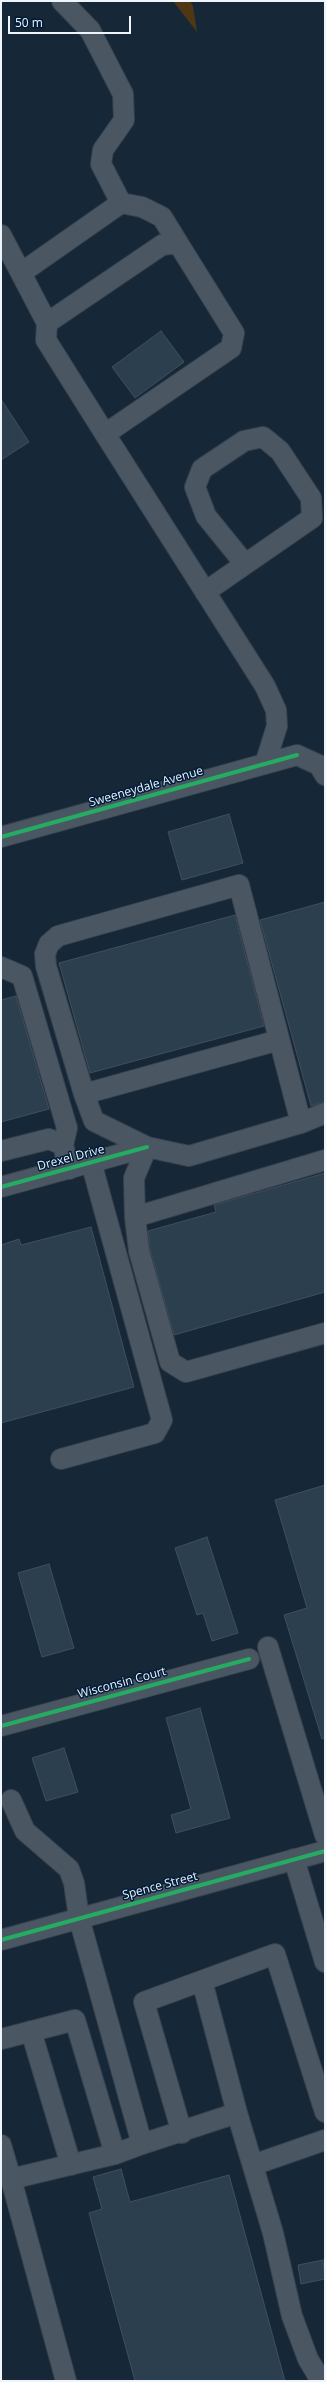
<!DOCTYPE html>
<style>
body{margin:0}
#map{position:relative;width:326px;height:2382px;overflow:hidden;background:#162737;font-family:"Open Sans",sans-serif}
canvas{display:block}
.frame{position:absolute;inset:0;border:2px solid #eef5fd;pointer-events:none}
.scale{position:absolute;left:8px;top:16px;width:123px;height:18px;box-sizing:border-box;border:2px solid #eef5fd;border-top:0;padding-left:5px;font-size:12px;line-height:14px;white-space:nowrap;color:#eef5fd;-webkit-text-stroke:3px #001d3a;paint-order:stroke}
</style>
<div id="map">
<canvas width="326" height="2382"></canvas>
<div class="frame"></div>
<div class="scale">50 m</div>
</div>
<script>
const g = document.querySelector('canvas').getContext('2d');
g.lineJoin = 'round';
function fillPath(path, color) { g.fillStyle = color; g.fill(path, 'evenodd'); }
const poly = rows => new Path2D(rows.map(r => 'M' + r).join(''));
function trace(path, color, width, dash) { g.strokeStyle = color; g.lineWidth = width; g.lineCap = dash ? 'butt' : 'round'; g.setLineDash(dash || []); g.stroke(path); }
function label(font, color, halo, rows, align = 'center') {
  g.font = font + ' "Open Sans",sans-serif'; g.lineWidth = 3; g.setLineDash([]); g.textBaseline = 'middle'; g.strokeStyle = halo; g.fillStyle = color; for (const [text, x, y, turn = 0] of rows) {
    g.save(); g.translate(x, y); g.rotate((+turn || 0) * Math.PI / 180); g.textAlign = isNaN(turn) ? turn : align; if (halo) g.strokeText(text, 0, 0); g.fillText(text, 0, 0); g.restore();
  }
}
fillPath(poly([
 [173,1,190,1,193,6,197,32]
]), '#4f3714');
const building = poly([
 [161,331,184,362,135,398,112,367,161,331],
 [1,399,29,442,1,460,1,399],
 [229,814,243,863,182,880,168,832,229,814],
 [325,902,325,1102,311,1106,260,920,325,902],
 [235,915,264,1026,90,1073,59,963,235,915],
 [16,996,49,1109,1,1122,1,1000,16,996],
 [325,1173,325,1292,174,1335,150,1249,148,1231,216,1212,214,1205,325,1173],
 [91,1227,134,1387,1,1423,1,1245,19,1239,21,1245,91,1227],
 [325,1485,325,1738,322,1739,284,1615,307,1608,275,1500,325,1485],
 [207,1537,238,1633,212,1641,203,1613,197,1615,175,1548,207,1537],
 [49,1564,74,1648,42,1657,18,1573,49,1564],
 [200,1708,230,1818,176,1833,171,1815,191,1809,166,1718,200,1708],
 [64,1748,78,1792,46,1801,32,1758,64,1748],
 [121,2169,130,2202,229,2175,285,2381,135,2381,89,2213,102,2209,93,2177,121,2169],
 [323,2260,325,2279,301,2284,298,2265,323,2260]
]);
fillPath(building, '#2c3f4f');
trace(building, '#414f5c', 1);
const minor = poly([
 [62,1,90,30,123,94,124,120,103,150,101,164,121,203,142,207,162,217,178,243],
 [1,235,47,323],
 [21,273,121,203],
 [105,434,231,348,234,333,178,243,162,245,47,323,46,340,105,434,265,686,276,710,277,726,265,764],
 [205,592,312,518,311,498,280,451,263,437,244,441,202,469,195,487,206,516,245,564],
 [1,837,297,755,319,765,325,775],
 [239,885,301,1123,189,1156,147,1147,94,1121,84,1094,46,966,45,954,49,944,58,936,239,885],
 [1,967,22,976,67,1128,63,1145,69,1169],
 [84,1094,279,1040],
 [301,1123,325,1113],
 [1,1151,49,1139,63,1145],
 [325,1160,135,1217,139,1251,170,1362,186,1372,325,1333],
 [1,1187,147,1147],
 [135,1217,134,1178,147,1147],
 [61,1459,155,1433,162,1420,91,1162],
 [268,1647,325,1835],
 [1,1726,249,1659],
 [11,1800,25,1831,69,1869,74,1883,79,1918,142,2144,237,2113,273,2233,292,2316,308,2359,321,2381],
 [294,1859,325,1962],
 [1,1940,325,1851],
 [202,1981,237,2113],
 [31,2031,71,2165],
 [1,2039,75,2020,115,2154],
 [182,2133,144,2002,275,1954,325,2112],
 [1,2145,11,2179,115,2154,142,2144],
 [253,2165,325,2140],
 [11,2179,66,2381]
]);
trace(minor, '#38424d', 22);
trace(minor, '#4a5763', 20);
trace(poly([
 [1,837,297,755],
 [1,1187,147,1147],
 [1,1726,249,1659],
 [1,1940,325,1851]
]), '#26ab63', 4);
label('12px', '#eef5fd', '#001d3a', [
 ["Sweeneydale Avenue",146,787,-16],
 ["Drexel Drive",71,1158,-15],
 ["Wisconsin Court",122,1683,-15],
 ["Spence Street",160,1886,-15]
]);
</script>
